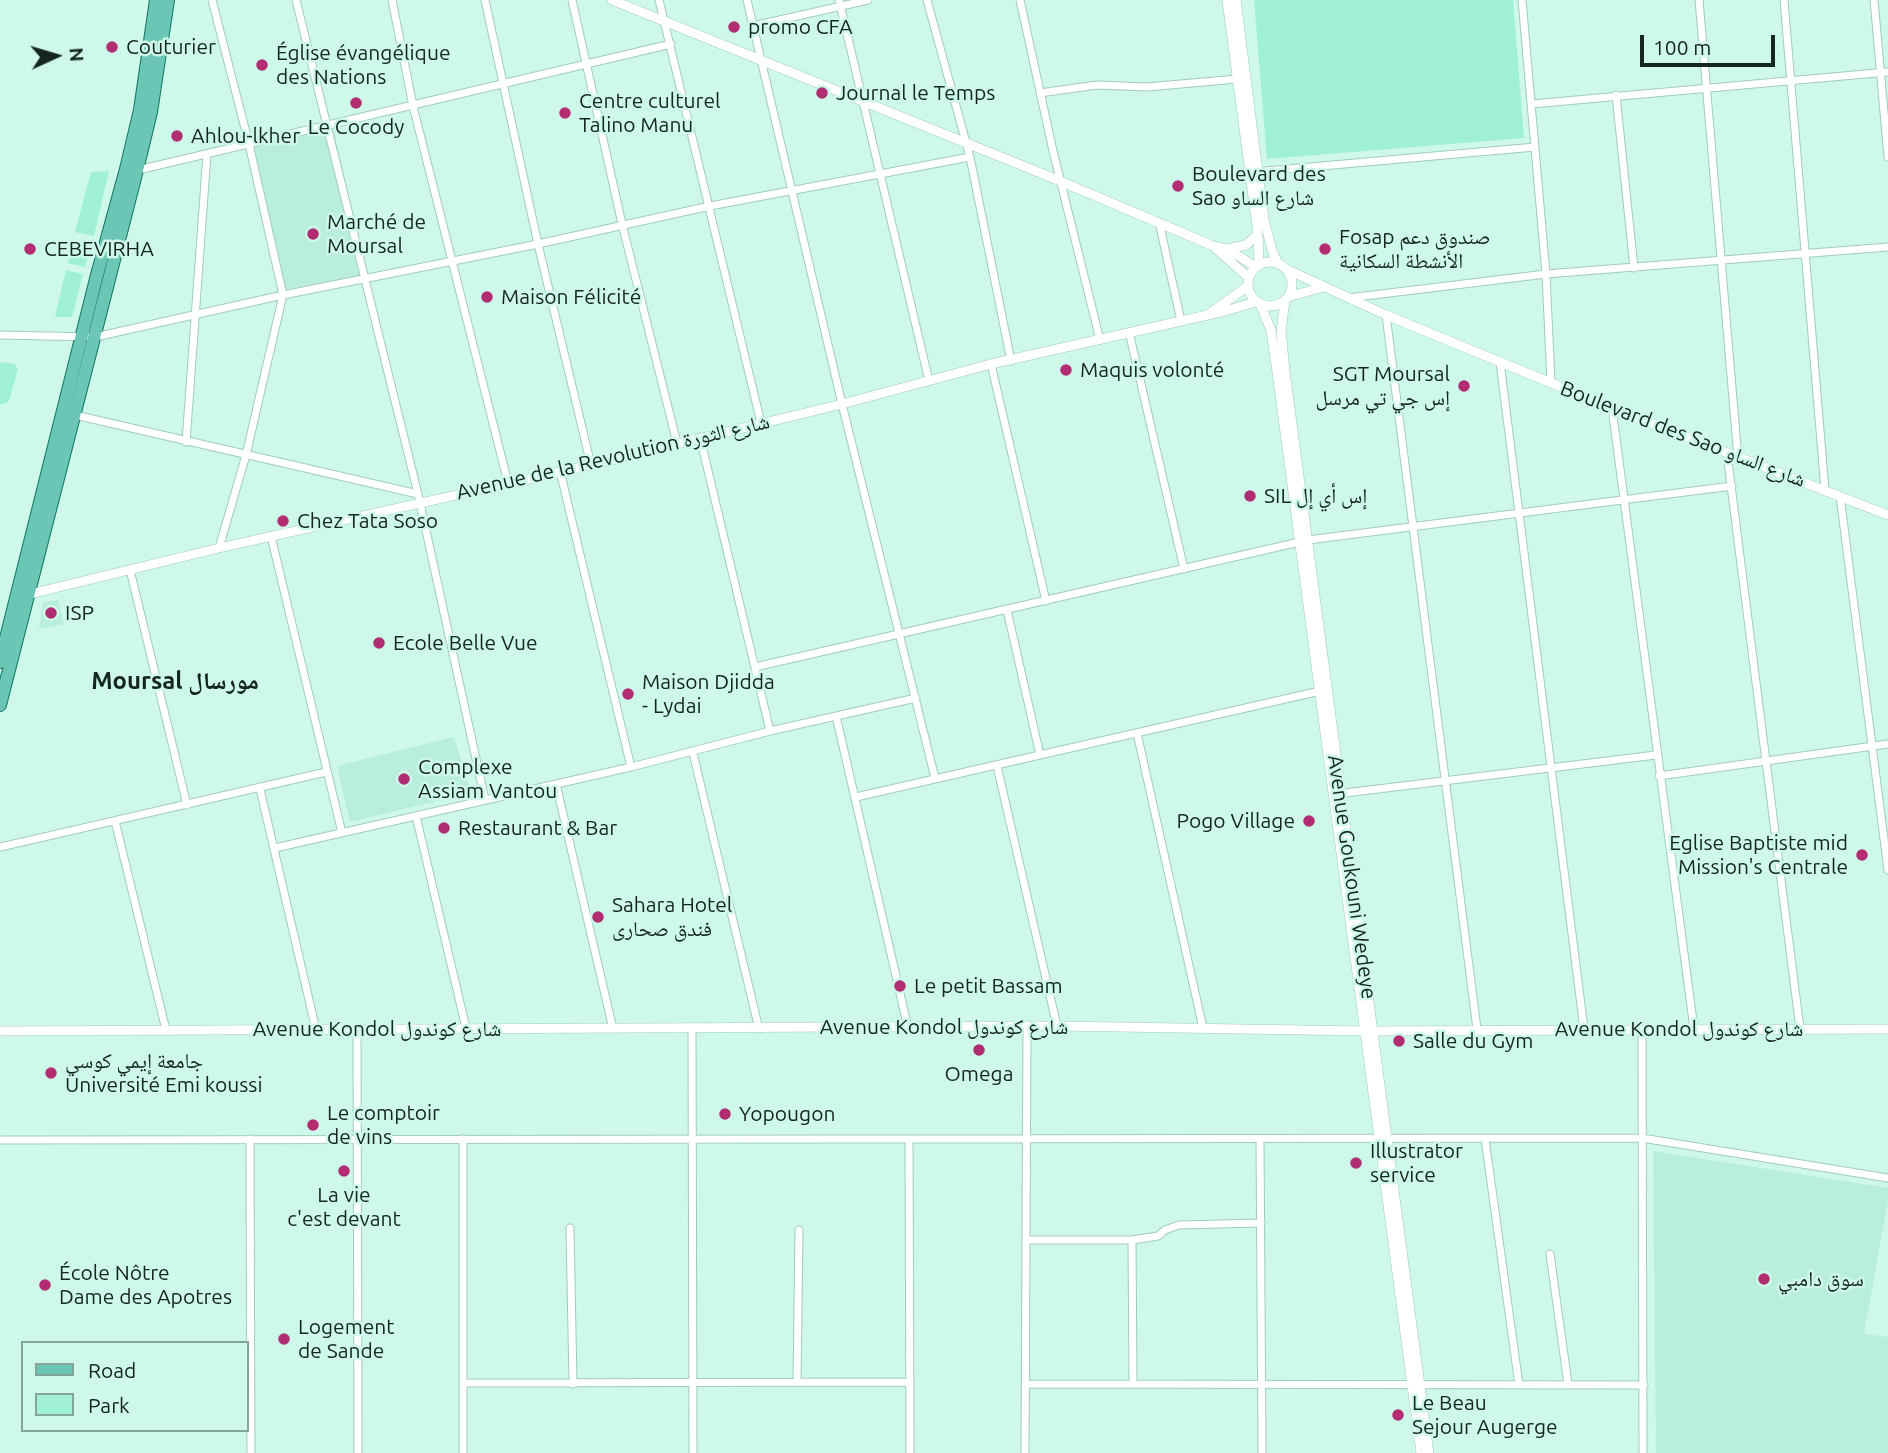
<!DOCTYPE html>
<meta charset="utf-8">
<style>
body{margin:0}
#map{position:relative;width:1888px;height:1453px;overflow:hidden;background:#cdf8ea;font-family:Ubuntu,sans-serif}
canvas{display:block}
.legend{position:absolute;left:21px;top:1341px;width:228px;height:91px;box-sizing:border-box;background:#cdf8ea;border:2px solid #83a499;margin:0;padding:9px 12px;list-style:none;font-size:21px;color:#152520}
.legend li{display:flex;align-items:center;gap:14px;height:35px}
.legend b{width:35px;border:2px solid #83a499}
.north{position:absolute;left:21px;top:21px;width:70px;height:70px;-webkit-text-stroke:5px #cdf8ea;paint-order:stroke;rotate:86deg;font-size:19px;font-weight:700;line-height:28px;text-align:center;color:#152520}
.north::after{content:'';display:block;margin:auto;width:24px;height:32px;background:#152520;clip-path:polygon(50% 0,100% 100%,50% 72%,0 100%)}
.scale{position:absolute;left:1640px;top:35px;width:135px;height:32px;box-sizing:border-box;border:4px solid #152520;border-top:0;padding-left:9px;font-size:21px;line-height:24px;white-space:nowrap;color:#152520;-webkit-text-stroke:5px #cdf8ea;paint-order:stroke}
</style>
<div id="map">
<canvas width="1888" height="1453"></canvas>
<ul class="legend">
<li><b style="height:9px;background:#6cc6b5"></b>Road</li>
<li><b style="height:19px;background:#a0f0d8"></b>Park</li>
</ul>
<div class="north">N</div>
<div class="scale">100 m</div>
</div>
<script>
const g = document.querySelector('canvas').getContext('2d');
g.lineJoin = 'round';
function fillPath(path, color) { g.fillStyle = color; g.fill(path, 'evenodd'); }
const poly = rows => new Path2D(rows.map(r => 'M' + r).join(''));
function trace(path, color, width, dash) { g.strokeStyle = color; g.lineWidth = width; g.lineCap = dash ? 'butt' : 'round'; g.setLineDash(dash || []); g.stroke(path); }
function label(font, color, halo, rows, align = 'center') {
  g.font = font + ' Ubuntu,"Noto Naskh Arabic",sans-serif'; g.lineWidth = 5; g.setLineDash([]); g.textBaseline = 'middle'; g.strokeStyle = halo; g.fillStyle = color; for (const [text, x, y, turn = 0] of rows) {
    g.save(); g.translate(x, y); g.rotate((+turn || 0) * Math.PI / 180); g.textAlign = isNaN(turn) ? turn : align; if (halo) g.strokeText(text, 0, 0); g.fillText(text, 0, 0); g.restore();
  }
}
fillPath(poly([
 [333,127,367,275,282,290,248,144],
 [58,600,64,624,39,629,43,603],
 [454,737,471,793,350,822,337,766],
 [1653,1151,1888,1188,1888,1200,1864,1334,1888,1337,1888,1453,1656,1453]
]), '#b9eddc');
fillPath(poly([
 [1254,0,1513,0,1524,138,1267,159],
 [109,171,94,236,75,232,91,172],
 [74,240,91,243,85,267,68,263],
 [66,270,83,274,72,317,55,317],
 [0,362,15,364,18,369,9,401,4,404,0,404]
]), '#a0f0d8');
const minor = poly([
 [212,0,249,144,283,295,246,455,219,548],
 [296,0,418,494,485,800],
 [392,0,413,106,508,483],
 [485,0,538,244,591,465],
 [572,0,622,224,677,443],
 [659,0,761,423],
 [747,0,842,404,935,778],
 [839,0,929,381],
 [927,0,970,157,1011,361],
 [1020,0,1053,151,1100,340],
 [1522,0,1546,274,1551,382],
 [1699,0,1738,458],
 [1784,0,1825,490],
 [1874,0,1888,157],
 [753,26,868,0],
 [1040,93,1097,85,1147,87,1237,79],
 [1616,95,1634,268],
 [1532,104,1888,72],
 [138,170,671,44],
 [1254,172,1535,147],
 [1159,222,1181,321],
 [1348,298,1546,274,1888,247],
 [1386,315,1477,1029],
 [1129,332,1184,569],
 [0,335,95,337,283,295,538,244,710,206,970,157],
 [1500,362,1584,1029],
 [991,364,1046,601],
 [1612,408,1694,1029],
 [75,415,418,494],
 [700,437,770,731],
 [186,442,207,154],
 [1727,454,1800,1029],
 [560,471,631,767],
 [1840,496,1888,870],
 [271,536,342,833],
 [130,570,187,805],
 [1007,610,1040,755],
 [755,667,1308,540,1732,486],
 [836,716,908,1028],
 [1137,733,1203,1028],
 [693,753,759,1029],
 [997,766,1057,1026],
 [1659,776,1888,744],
 [556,784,613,1029],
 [260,789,316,1030],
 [1337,794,1656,755],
 [856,797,1320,691],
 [416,816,466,1028],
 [115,821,166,1030],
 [0,847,326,772],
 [275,848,631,767,770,731,916,698],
 [1642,1028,1643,1453],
 [692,1029,693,1453],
 [357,1030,358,1453],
 [250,1139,251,1453],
 [463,1139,463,1453],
 [909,1139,910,1453],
 [1260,1139,1262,1453],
 [1485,1139,1519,1385],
 [0,1140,1642,1138,1888,1178],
 [570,1228,573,1384],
 [1026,1240,1132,1240,1158,1236,1165,1230,1179,1225,1261,1223],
 [1132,1240,1133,1384],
 [1550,1254,1568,1384],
 [797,1382,799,1230],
 [464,1383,909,1382],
 [1026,1384,1644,1385],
 [1025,1453,1027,1027]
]);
const tertiary = poly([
 [612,0,1048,176,1211,245,1227,249,1256,267],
 [1227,0,1258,234,1259,265],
 [1236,0,1264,219,1272,250,1278,264],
 [1213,246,1249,278],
 [1227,249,1246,245,1258,234],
 '1248 284a22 22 0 1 1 44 0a22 22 0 1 1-44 0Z',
 [1286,269,1386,315,1612,408,1888,515],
 [1288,297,1323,287],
 [1285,300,1281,331,1285,371,1429,1453],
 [1260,304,1271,330,1277,372,1421,1453],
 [1209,314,1248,286],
 [26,595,219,548,591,465,842,404,991,364,1225,311,1256,302],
 [0,1031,1057,1026,1365,1031,1888,1029]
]);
const primary = poly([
 [0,662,97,275,126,169,140,110,156,0],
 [0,705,137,170,151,112,168,0]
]);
trace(minor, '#a2cbbe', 9);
trace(tertiary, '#a2cbbe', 10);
trace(primary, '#0e7560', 14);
trace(minor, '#fff', 7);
trace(tertiary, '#fff', 9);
trace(primary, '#6cc6b5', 12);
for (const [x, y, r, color] of [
 [734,27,7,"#b22c72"],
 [112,47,7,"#b22c72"],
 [262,65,7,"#b22c72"],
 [822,93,7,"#b22c72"],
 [356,103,7,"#b22c72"],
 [565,113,7,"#b22c72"],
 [177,136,7,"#b22c72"],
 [1178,186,7,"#b22c72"],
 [313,234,7,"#b22c72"],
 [30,249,7,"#b22c72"],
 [1325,249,7,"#b22c72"],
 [487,297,7,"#b22c72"],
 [1066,370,7,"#b22c72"],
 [1464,386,7,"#b22c72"],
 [1250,496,7,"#b22c72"],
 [283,521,7,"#b22c72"],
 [51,613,7,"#b22c72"],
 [379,643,7,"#b22c72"],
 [628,694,7,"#b22c72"],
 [404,779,7,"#b22c72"],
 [1309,821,7,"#b22c72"],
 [444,828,7,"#b22c72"],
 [1862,855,7,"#b22c72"],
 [598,917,7,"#b22c72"],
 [900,986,7,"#b22c72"],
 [1399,1041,7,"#b22c72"],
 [979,1050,7,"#b22c72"],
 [51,1073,7,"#b22c72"],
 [725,1114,7,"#b22c72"],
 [313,1125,7,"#b22c72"],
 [1356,1163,7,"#b22c72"],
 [344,1171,7,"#b22c72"],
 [1764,1279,7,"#b22c72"],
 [45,1285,7,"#b22c72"],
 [284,1339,7,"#b22c72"],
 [1398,1415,7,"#b22c72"]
]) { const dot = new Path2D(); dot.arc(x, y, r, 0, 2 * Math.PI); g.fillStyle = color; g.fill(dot); trace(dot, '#cdf8ea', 2.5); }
label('21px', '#152520', '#cdf8ea', [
 ["promo CFA",748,27],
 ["Couturier",126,47],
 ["Église évangélique",276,53],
 ["des Nations",276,77],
 ["Journal le Temps",836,93],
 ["Centre culturel",579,101],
 ["Talino Manu",579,125],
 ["Le Cocody",356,127,"center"],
 ["Ahlou-lkher",191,136],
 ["Boulevard des",1192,174],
 ["Sao شارع الساو",1192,198],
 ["Marché de",327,222],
 ["Moursal",327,246],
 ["Fosap صندوق دعم",1339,237],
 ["الأنشطة السكانية",1339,261],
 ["CEBEVIRHA",44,249],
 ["Maison Félicité",501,297],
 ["Maquis volonté",1080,370],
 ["SGT Moursal",1450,374,"right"],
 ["إس جي تي مرسل",1450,398,"right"],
 ["SIL إس أي إل",1264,496],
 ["Chez Tata Soso",297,521],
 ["ISP",65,613],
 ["Ecole Belle Vue",393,643],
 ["Maison Djidda",642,682],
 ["- Lydai",642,706],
 ["Complexe",418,767],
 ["Assiam Vantou",418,791],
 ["Pogo Village",1295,821,"right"],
 ["Restaurant & Bar",458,828],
 ["Eglise Baptiste mid",1848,843,"right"],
 ["Mission's Centrale",1848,867,"right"],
 ["Sahara Hotel",612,905],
 ["فندق صحارى",612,929],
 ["Le petit Bassam",914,986],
 ["Salle du Gym",1413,1041],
 ["جامعة إيمي كوسي",65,1061],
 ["Université Emi koussi",65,1085],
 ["Omega",979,1074,"center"],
 ["Le comptoir",327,1113],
 ["de vins",327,1137],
 ["Yopougon",739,1114],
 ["Illustrator",1370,1151],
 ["service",1370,1175],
 ["La vie",344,1195,"center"],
 ["c'est devant",344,1219,"center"],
 ["École Nôtre",59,1273],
 ["Dame des Apotres",59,1297],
 ["سوق دامبي",1778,1279],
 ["Logement",298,1327],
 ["de Sande",298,1351],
 ["Le Beau",1412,1403],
 ["Sejour Augerge",1412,1427]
], 'left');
label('21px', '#152520', '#cdf8ea', [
 ["Boulevard des Sao شارع الساو",1683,434,21],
 ["Avenue de la Revolution شارع الثورة",613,457,-13],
 ["Avenue Goukouni Wedeye",1352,877,82],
 ["Avenue Kondol شارع كوندول",944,1027],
 ["Avenue Kondol شارع كوندول",377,1029],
 ["Avenue Kondol شارع كوندول",1679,1029]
]);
label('bold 24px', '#152520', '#cdf8ea', [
 ["Moursal مورسال",175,681]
]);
</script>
